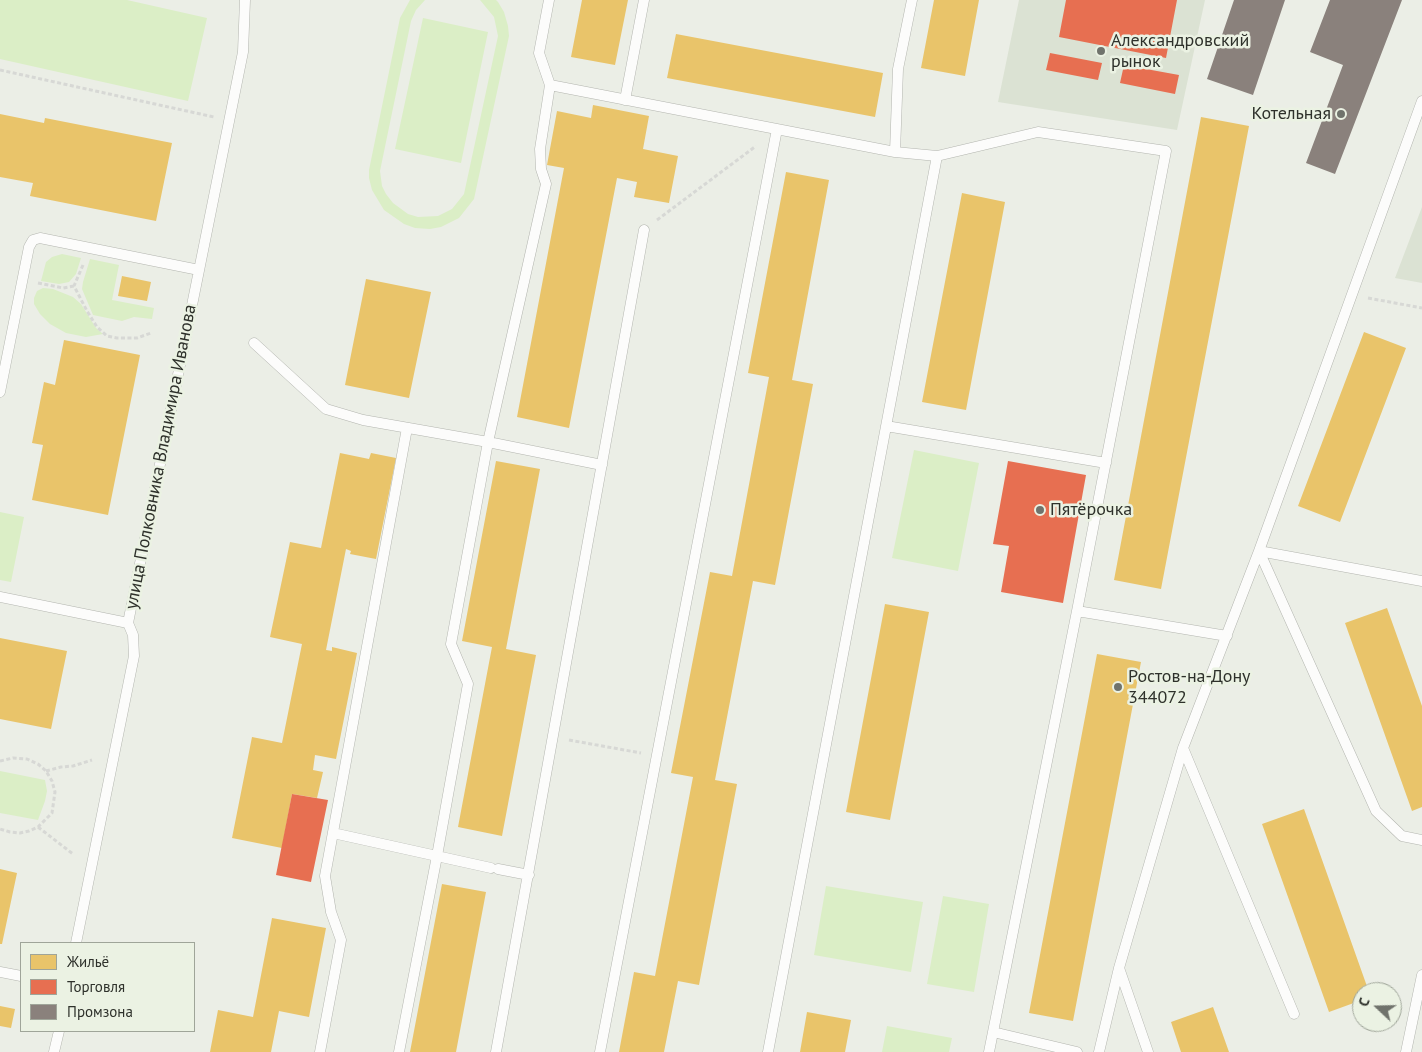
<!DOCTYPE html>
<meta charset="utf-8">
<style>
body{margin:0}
#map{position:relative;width:1422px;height:1052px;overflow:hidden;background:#ebeee6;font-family:"PT Sans",sans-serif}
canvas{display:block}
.legend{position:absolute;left:20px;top:942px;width:175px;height:90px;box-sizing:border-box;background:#ebf2e3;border:1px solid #9fa599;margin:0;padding:6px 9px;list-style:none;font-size:15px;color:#2e312b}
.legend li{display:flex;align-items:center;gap:10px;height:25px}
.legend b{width:25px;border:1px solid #9fa599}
.north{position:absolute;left:1352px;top:982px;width:50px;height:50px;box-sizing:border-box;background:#ebf2e3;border:1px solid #9fa599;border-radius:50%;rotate:291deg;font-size:14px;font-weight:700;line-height:20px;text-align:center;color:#2e312b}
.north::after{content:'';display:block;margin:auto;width:18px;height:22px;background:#70736c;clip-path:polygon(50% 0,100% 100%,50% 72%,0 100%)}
</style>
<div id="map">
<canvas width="1422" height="1052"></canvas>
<ul class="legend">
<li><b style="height:14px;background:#e9c46a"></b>Жильё</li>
<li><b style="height:14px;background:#e76f51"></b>Торговля</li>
<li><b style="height:14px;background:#8a817c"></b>Промзона</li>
</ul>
<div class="north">С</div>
</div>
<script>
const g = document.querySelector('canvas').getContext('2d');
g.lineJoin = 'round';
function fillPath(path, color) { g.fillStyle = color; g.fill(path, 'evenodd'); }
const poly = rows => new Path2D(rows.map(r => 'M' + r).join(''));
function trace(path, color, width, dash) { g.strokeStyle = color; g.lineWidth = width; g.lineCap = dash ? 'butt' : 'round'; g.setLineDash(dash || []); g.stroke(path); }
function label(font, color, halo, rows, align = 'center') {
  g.font = font + ' "PT Sans",sans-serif'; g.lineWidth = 5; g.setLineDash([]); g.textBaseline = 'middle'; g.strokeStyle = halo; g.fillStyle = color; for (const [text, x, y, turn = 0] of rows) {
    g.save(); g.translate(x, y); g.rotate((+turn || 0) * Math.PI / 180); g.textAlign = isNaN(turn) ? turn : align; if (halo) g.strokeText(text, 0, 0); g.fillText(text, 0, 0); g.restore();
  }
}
fillPath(poly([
 [1019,0,1205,0,1177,130,998,102],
 [1422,207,1422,283,1395,278]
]), '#dbe2d3');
fillPath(poly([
 [0,0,127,0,207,18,188,101,0,59],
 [410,0,425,0,416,10,411,21,380,171,382,186,386,194,393,203,408,214,418,217,438,216,452,209,464,194,498,36,494,17,480,0,496,0,498,2,504,12,508,26,509,36,474,199,459,218,441,227,430,229,415,228,404,224,384,210,372,190,369,178,369,170,400,18],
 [423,18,488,32,461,163,395,149],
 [62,254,81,258,76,274,69,282,59,284,41,281,46,262,52,257],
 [90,259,119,265,112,300,154,308,152,319,134,317,122,321,93,315,82,289,83,282],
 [43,288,53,289,73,297,81,304,96,328,103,334,86,337,66,333,50,324,40,314,34,304,34,298,37,291],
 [914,450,979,463,958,571,892,558],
 [0,512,24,517,11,582,0,580],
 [0,771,45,780,47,791,45,801,38,820,0,813],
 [826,886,923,902,911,972,814,955],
 [943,896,989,904,974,992,927,984],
 [887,1026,952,1038,949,1052,882,1052]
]), '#dbeec6');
fillPath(poly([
 [582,0,628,0,615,65,571,57],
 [934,0,979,0,965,76,921,68],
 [676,34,883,73,875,117,667,78],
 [593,105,649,116,643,149,678,156,669,203,634,197,637,182,617,178,569,428,517,417,564,168,547,165,557,111,591,118],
 [0,114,44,123,45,118,172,143,156,221,30,196,33,183,0,177],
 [1201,117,1249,126,1161,589,1114,580],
 [786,172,829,180,792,380,813,384,775,585,753,581,715,780,737,784,699,985,678,981,664,1052,619,1052,634,972,655,976,693,777,671,773,710,572,732,576,769,377,748,373],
 [962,193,1005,202,966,410,922,402],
 [122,276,151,282,147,301,118,296],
 [366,279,431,292,409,398,345,385],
 [1364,332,1406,348,1340,522,1298,506],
 [64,340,140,355,108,515,32,500,43,445,32,443,44,382,55,385],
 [340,453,369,459,371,453,396,458,376,559,350,554,351,551,346,549,326,650,332,651,332,647,357,653,336,759,315,755,313,770,323,772,317,798,292,794,282,848,232,838,252,737,282,743,302,644,270,637,290,542,321,548],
 [496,461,540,469,506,649,536,655,502,836,458,827,492,647,462,641],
 [885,604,929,612,890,820,846,812],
 [1387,608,1422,706,1422,807,1412,811,1345,623],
 [0,638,67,651,51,729,0,719],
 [1097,654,1141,662,1073,1021,1029,1013],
 [1304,809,1369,992,1362,992,1362,1000,1329,1012,1262,824],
 [0,869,17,873,2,944,0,944],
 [442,884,486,892,456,1052,410,1052],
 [272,918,326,928,309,1017,279,1011,271,1052,210,1052,218,1010,253,1017],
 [0,1006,15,1009,11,1028,0,1026],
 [1213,1007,1229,1052,1181,1052,1171,1022],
 [807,1012,851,1020,845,1052,800,1052]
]), '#e9c46a');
fillPath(poly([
 [1066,0,1177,0,1166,58,1059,37],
 [1050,53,1102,63,1098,80,1046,70],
 [1124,65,1179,75,1175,94,1120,83],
 [1008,461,1086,475,1063,603,1001,592,1009,546,993,544],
 [292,794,328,800,311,882,276,875]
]), '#e76f51');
fillPath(poly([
 [1234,0,1285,0,1253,95,1207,79],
 [1330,0,1402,0,1335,174,1306,163,1343,65,1310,52]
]), '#8a817c');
const service = poly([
 [550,85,895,152,937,156,1038,132,1166,151,1077,611,989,1052],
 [625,100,644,0],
 [895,152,898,69,912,0],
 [254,343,326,409,363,420,488,442,602,465],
 [0,392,29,247,33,240,40,238,199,270],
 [886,426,1106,463],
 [1259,551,1376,811,1402,836,1422,840],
 [1259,551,1422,581],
 [0,597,128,623],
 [1077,611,1227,636],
 [1183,748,1294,1014],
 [333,833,491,868],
 [498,869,529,875],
 [76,943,134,656,133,635,128,623,243,52,245,0],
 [1119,968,1148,1052],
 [0,972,21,976],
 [993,1032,1077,1052],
 [54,1052,59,1031],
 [320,1052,341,940,331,912,325,876,407,428],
 [399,1052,437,856,468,684,451,644,488,442,546,184,541,169,540,149,550,85,539,53,549,0],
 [496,1052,644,230],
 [600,1052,777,129],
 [768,1052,937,156],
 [1099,1052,1119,968,1183,748,1259,551,1422,101],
 [1406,1052,1422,975]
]);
trace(service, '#b3b5af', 11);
trace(poly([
 [0,70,214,117],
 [657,220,756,146],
 [83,265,74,286,87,311,97,327,107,336,117,338,137,338,151,333],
 [38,283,63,288,74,286],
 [1368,298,1422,308],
 [569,740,641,753],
 [0,761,13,758,27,759,38,764,46,771,52,781,55,792,52,813,38,827,29,831,20,833,10,832,0,829],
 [46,771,61,767,73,766,92,760],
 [38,827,73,854]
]), '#d7d8d5', 3, [4, 2.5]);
trace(service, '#fcfcfb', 10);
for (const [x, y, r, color] of [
 [1101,51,5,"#70736c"],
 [1341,114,5,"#70736c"],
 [1040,510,5,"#70736c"],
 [1118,687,5,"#70736c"]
]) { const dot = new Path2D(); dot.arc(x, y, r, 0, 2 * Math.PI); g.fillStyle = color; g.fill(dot); trace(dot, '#ebf2e3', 2); }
label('18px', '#2e312b', '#ebf2e3', [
 ["Александровский",1111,41],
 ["рынок",1111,62],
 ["Котельная",1331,114,"right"],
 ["Пятёрочка",1050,510],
 ["Ростов-на-Дону",1128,677],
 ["344072",1128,698]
], 'left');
label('18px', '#2e312b', '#ebf2e3', [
 ["улица Полковника Владимира Иванова",161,457,-79]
]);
</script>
